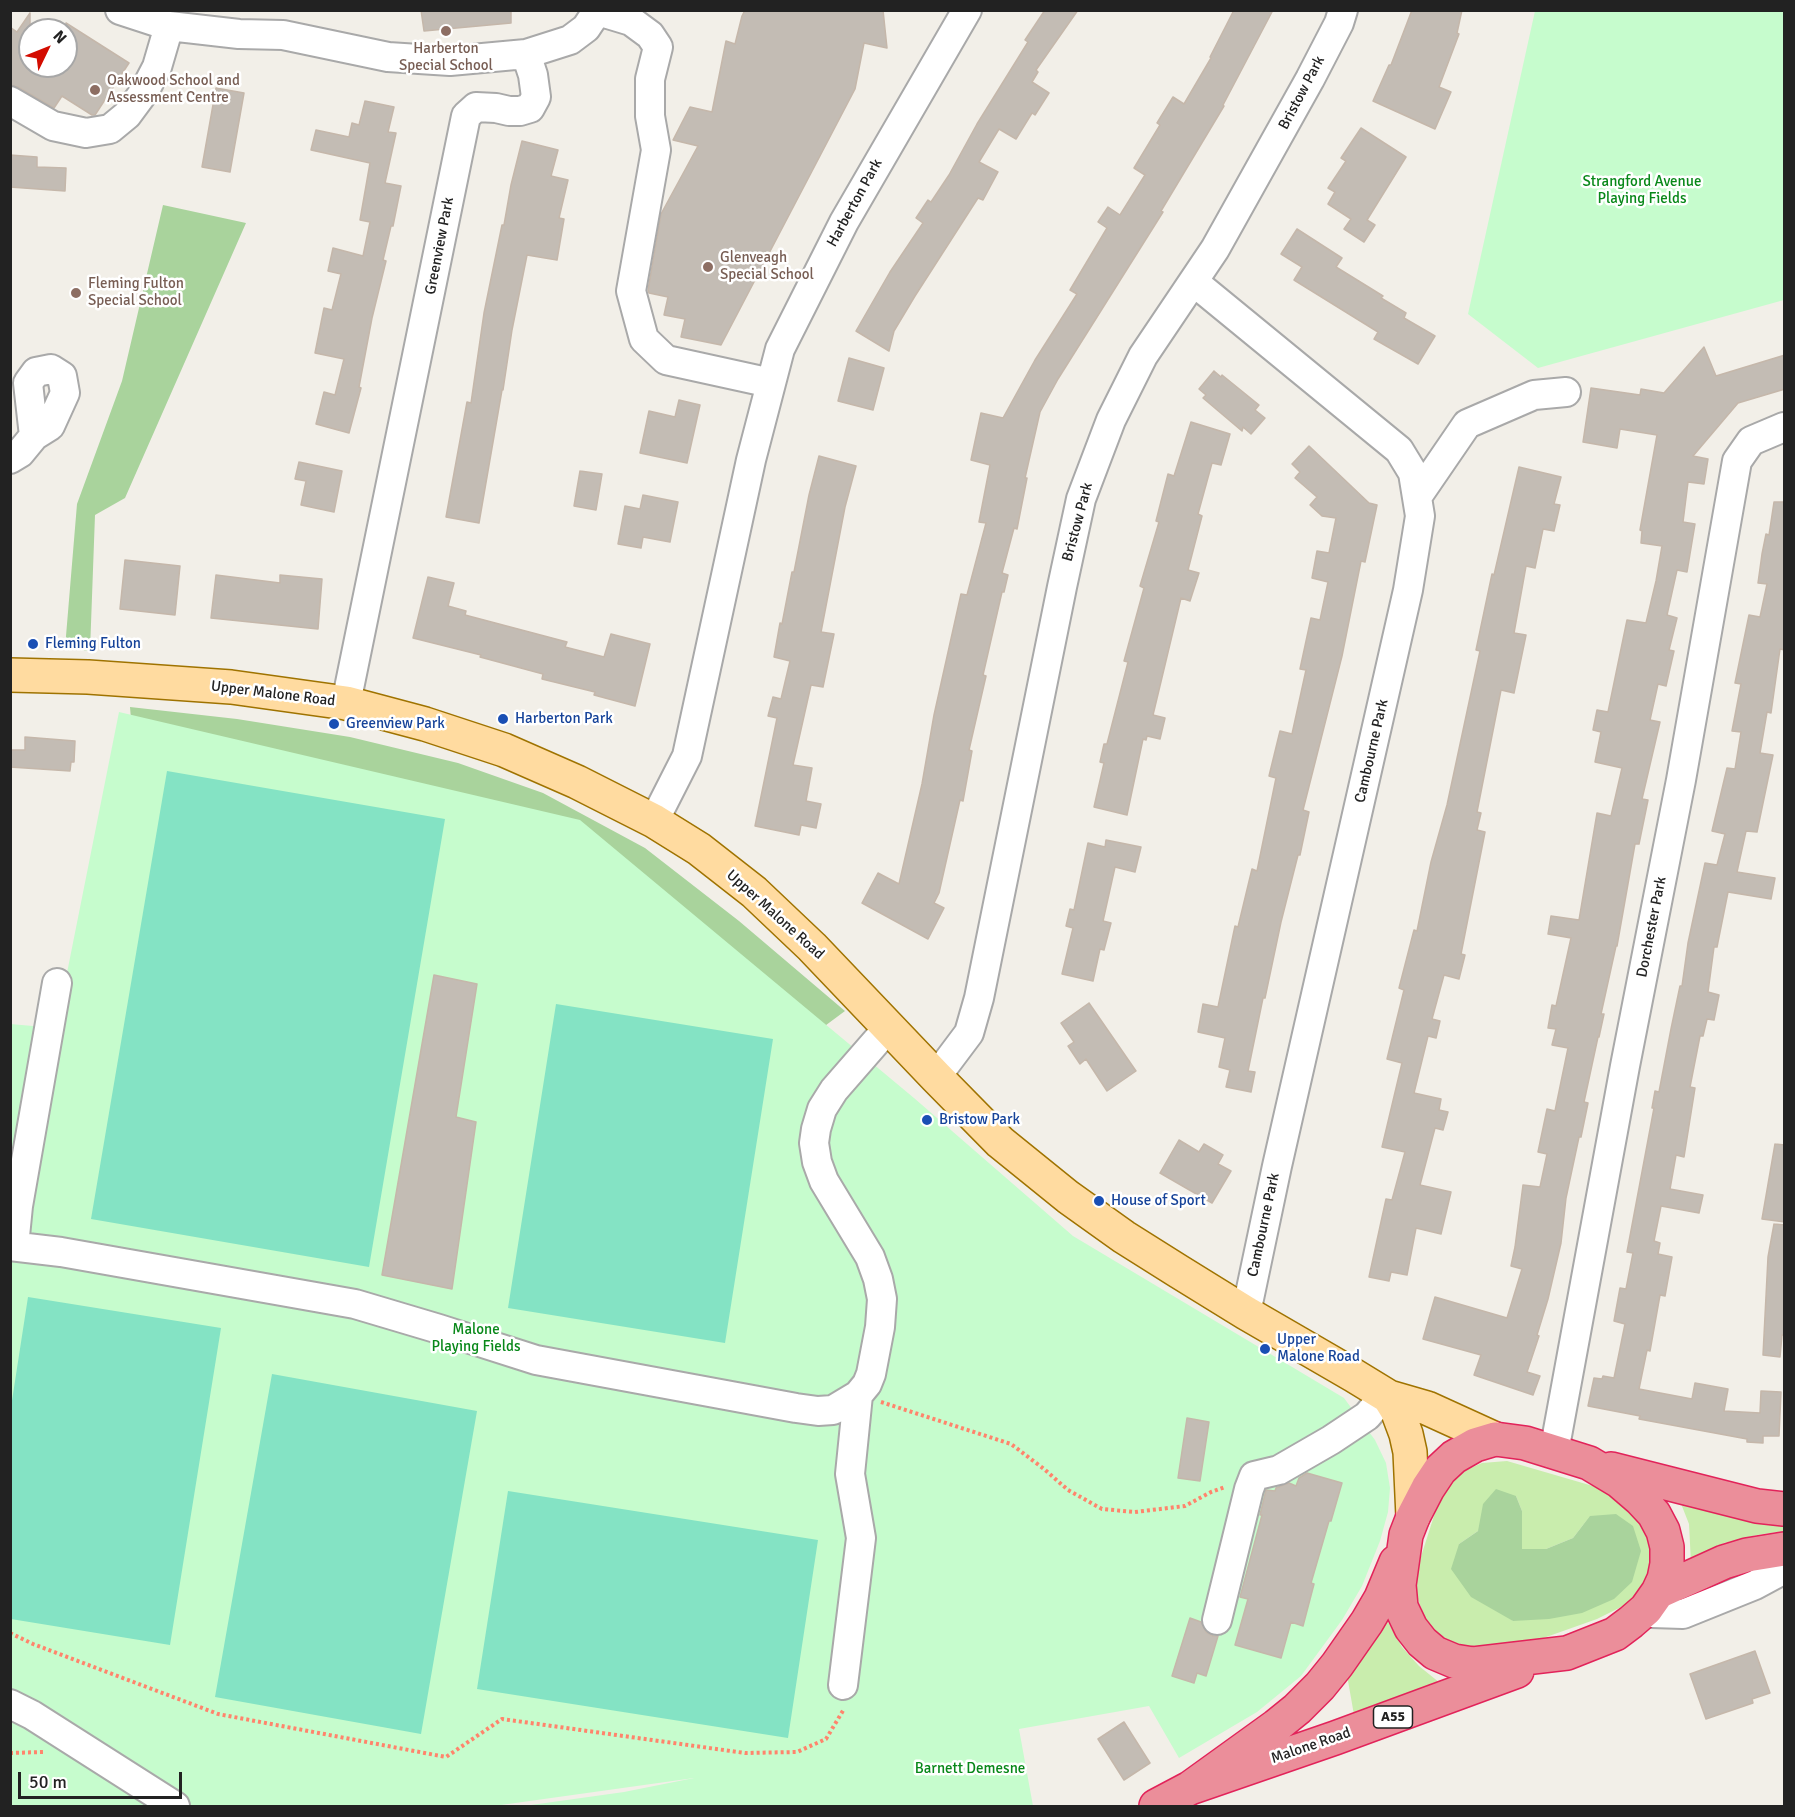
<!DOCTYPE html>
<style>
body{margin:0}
#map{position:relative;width:1795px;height:1817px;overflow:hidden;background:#f2efe8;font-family:Signika,sans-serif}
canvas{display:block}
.frame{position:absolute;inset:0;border:12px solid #222;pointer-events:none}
.north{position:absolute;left:18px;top:18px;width:60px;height:60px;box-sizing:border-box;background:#fff;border:2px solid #a7a7a7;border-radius:50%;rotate:47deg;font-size:16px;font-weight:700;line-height:24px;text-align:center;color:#222}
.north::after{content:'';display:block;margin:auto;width:21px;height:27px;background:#d30c00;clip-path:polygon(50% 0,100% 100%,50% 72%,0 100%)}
.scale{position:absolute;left:18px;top:1772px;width:164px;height:27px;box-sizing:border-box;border:3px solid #222;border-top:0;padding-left:8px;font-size:18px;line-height:21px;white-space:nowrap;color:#222;-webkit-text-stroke:4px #fff;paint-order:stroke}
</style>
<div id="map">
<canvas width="1795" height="1817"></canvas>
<div class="frame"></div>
<div class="north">N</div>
<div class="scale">50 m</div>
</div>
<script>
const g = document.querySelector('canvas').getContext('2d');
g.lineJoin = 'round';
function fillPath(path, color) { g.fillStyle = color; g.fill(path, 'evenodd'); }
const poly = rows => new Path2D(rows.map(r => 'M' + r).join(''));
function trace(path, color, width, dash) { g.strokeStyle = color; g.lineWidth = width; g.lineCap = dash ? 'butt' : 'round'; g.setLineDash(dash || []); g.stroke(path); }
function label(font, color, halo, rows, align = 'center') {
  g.font = font + ' Signika,sans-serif'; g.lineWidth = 5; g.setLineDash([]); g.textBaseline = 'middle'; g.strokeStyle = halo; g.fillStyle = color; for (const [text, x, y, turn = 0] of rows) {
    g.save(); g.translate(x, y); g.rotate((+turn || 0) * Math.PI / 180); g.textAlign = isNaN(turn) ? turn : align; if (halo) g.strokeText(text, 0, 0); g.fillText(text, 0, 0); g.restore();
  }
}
fillPath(poly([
 [1507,1461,1610,1491,1631,1505,1656,1545,1645,1585,1629,1603,1597,1619,1501,1653,1457,1649,1439,1636,1425,1618,1416,1594,1417,1569,1441,1494,1457,1474,1482,1463],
 [1516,1496,1522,1511,1522,1549,1546,1549,1573,1538,1590,1516,1513,1621,1459,1544,1478,1531],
 [1678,1496,1783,1520,1784,1531,1757,1535,1724,1543,1714,1548,1691,1563,1689,1524],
 [1385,1617,1402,1647,1419,1666,1440,1683,1354,1715,1347,1675]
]), '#c9edad');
fillPath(poly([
 [163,205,246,223,125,498,95,515,90,651,65,648,77,504,122,381],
 [130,707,237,719,350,737,458,763,543,793,645,848,739,921,845,1011,814,1034,134,755],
 [1496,1489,1516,1496,1522,1511,1522,1549,1546,1549,1573,1538,1590,1516,1616,1514,1633,1526,1641,1551,1632,1582,1614,1599,1582,1613,1549,1619,1513,1621,1471,1597,1451,1569,1459,1544,1478,1531,1483,1504]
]), '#a9d39c');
fillPath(poly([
 [1535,11,1784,11,1784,300,1538,368,1468,314],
 [119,712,580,820,914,1098,1073,1236,1344,1398,1375,1440,1386,1463,1390,1488,1388,1512,1380,1541,1362,1586,1342,1620,1301,1676,1257,1712,1179,1758,1149,1706,1019,1729,1033,1806,524,1806,624,1792,694,1778,494,1806,11,1806,10,1024,56,1028]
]), '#c6fccd');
fillPath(poly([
 [167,771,445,819,369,1267,91,1219],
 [556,1004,773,1039,725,1343,508,1308],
 [28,1297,221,1328,170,1645,11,1619,11,1407],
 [272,1374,477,1411,421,1734,215,1697],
 [508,1491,818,1540,788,1738,477,1689]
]), '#84e3c4');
const building = poly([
 [421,10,511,10,511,23,424,31,421,10],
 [745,10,883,10,887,48,864,43,855,89,721,345,681,337,685,319,664,315,668,297,649,293,648,290,661,214,698,146,673,140,690,107,712,112,726,41,735,44,742,16,745,10],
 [1045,10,1078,10,1036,70,1038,72,1032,82,1049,93,1035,115,1032,113,1016,139,999,129,979,162,998,172,983,200,978,198,915,296,894,331,889,351,856,331,890,272,923,223,916,218,928,200,931,202,949,175,977,124,1028,42,1025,40,1045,10],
 [1234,10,1273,10,1223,105,1224,106,1161,211,1163,212,1058,379,1040,412,1025,478,1027,478,1017,529,1014,528,1002,573,1008,575,1004,592,1002,592,983,675,986,676,969,750,972,751,963,801,960,800,939,893,934,903,944,908,928,939,862,903,878,873,899,884,922,784,934,715,961,594,967,595,986,523,979,522,990,465,971,460,981,413,1003,418,1035,360,1077,294,1070,290,1107,228,1098,222,1108,207,1120,215,1145,175,1134,168,1160,125,1157,123,1173,97,1184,104,1211,58,1210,57,1234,10],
 [1412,10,1462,10,1457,33,1459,34,1439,87,1451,92,1435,129,1373,101,1389,65,1391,65,1412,10],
 [30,13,30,66,66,66,66,23,129,63,95,115,92,115,62,96,54,108,18,87,10,85,10,27,17,32,30,13],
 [216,88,244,93,230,172,202,167,216,88],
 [365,101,394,107,388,132,396,133,385,183,401,186,393,226,391,226,383,260,386,261,372,318,359,387,361,388,349,433,316,424,324,392,335,395,344,359,315,353,324,308,332,310,341,274,328,271,333,248,363,256,370,222,360,220,370,163,311,150,316,130,349,137,352,123,359,125,365,101],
 [1361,128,1406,157,1367,220,1375,225,1364,242,1344,229,1351,219,1328,204,1335,192,1328,188,1346,161,1341,158,1361,128],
 [522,141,558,150,551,176,568,180,559,218,564,219,557,260,527,255,512,330,503,390,502,390,479,523,446,517,467,402,471,403,484,313,502,225,504,225,511,185,522,141],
 [10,155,37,157,37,167,66,168,65,191,10,187,10,155],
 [1297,229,1342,258,1336,267,1383,296,1381,298,1406,313,1404,318,1435,336,1418,364,1374,339,1378,332,1294,280,1302,267,1281,254,1297,229],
 [1704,347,1716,376,1785,355,1785,389,1738,403,1693,456,1708,459,1704,484,1688,482,1683,522,1695,524,1687,572,1677,570,1667,615,1677,618,1669,650,1674,651,1666,686,1658,684,1650,720,1660,722,1642,799,1648,800,1639,844,1635,844,1617,946,1616,946,1601,1014,1604,1014,1599,1037,1598,1037,1584,1102,1588,1103,1581,1137,1579,1137,1566,1198,1561,1243,1548,1299,1537,1335,1539,1336,1527,1372,1540,1376,1533,1395,1474,1375,1481,1355,1423,1339,1435,1297,1507,1318,1522,1269,1511,1266,1515,1247,1523,1185,1540,1187,1547,1154,1538,1152,1547,1109,1555,1111,1568,1048,1552,1045,1556,1029,1548,1028,1552,1005,1556,1006,1571,938,1548,934,1551,916,1579,920,1597,813,1611,816,1622,768,1595,762,1601,732,1593,730,1597,710,1608,712,1627,620,1646,623,1656,581,1662,546,1641,543,1642,531,1640,530,1657,435,1620,429,1617,448,1583,442,1591,388,1640,395,1641,389,1664,393,1704,347],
 [849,358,884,368,873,410,838,401,849,358],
 [1214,371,1221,377,1222,375,1259,405,1255,410,1265,418,1251,434,1243,427,1242,431,1203,398,1206,395,1199,389,1214,371],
 [679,400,700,405,687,463,640,453,649,411,675,417,679,400],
 [1191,422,1230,434,1221,465,1212,463,1198,514,1202,516,1188,570,1199,573,1190,601,1181,598,1153,715,1165,718,1160,739,1147,736,1146,740,1143,739,1127,815,1094,807,1104,763,1100,762,1104,744,1107,744,1128,662,1124,661,1144,588,1140,586,1159,522,1156,521,1168,474,1174,476,1191,422],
 [1309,446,1369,503,1377,505,1365,562,1361,561,1342,656,1303,810,1309,812,1300,855,1298,855,1281,922,1265,998,1263,998,1248,1071,1255,1072,1251,1092,1226,1087,1230,1070,1219,1067,1225,1038,1198,1032,1203,1004,1218,1007,1235,926,1238,927,1252,869,1257,871,1276,778,1269,776,1280,731,1292,734,1306,670,1300,669,1311,618,1320,620,1328,582,1312,578,1317,551,1329,553,1336,518,1322,516,1310,505,1317,497,1295,478,1300,472,1292,464,1309,446],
 [819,456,856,466,845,507,821,632,834,634,823,687,811,685,793,765,812,768,806,801,821,804,816,828,801,825,799,835,755,826,777,718,768,716,773,697,781,699,790,661,774,657,780,623,782,624,792,572,794,572,809,495,819,456],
 [299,462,342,471,334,512,301,505,306,481,295,479,299,462],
 [1519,467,1561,477,1554,504,1560,505,1554,531,1543,529,1535,568,1526,566,1514,633,1526,635,1514,693,1501,690,1477,812,1481,813,1477,830,1485,832,1461,954,1465,955,1459,979,1444,975,1432,1019,1440,1021,1436,1038,1428,1036,1414,1093,1441,1099,1439,1110,1448,1112,1443,1130,1435,1128,1420,1185,1451,1192,1441,1234,1416,1228,1407,1275,1391,1272,1389,1281,1369,1277,1386,1199,1392,1200,1405,1152,1382,1147,1402,1063,1387,1059,1404,990,1399,988,1414,930,1417,931,1431,862,1447,805,1480,651,1476,650,1492,574,1494,575,1519,467],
 [580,471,602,474,596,510,574,506,580,471],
 [643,495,678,502,670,542,643,537,641,548,618,544,625,506,640,509,643,495],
 [1774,502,1785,502,1785,650,1780,649,1771,713,1767,712,1760,753,1773,755,1757,832,1746,831,1737,872,1775,878,1771,899,1728,892,1717,947,1714,947,1708,992,1719,995,1714,1020,1707,1019,1703,1036,1700,1036,1690,1087,1695,1088,1684,1157,1676,1155,1670,1189,1703,1195,1699,1213,1661,1206,1654,1241,1660,1243,1658,1254,1672,1257,1665,1296,1660,1295,1650,1351,1647,1350,1639,1389,1692,1399,1695,1383,1728,1389,1724,1411,1760,1413,1761,1391,1781,1392,1779,1436,1763,1436,1763,1443,1747,1442,1747,1439,1639,1419,1640,1416,1588,1406,1594,1378,1602,1379,1603,1376,1614,1378,1625,1324,1614,1321,1620,1288,1626,1289,1633,1253,1627,1252,1654,1108,1652,1108,1655,1091,1659,1092,1671,1029,1680,986,1682,986,1688,943,1705,863,1717,865,1725,834,1712,831,1727,768,1735,769,1741,732,1732,731,1741,684,1735,683,1749,615,1760,617,1767,584,1758,583,1762,554,1766,534,1769,535,1774,502],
 [125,560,180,566,175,615,120,609,125,560],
 [216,575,280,583,280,575,322,579,318,629,211,618,216,575],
 [428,577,454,583,448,606,466,611,465,615,567,642,565,647,604,657,611,634,650,644,635,706,594,695,595,692,542,679,543,674,480,657,481,655,413,638,428,577],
 [25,737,75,741,74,762,71,762,70,771,10,767,10,750,25,750,25,737],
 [1106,840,1141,847,1135,872,1115,867,1103,921,1111,923,1104,950,1100,949,1093,981,1062,974,1073,928,1066,926,1070,909,1074,910,1088,843,1105,847,1106,840],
 [434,975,477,984,456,1117,476,1122,452,1289,382,1275,434,975],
 [1089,1003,1136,1071,1107,1091,1086,1059,1080,1064,1068,1046,1074,1042,1061,1023,1089,1003],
 [1179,1140,1199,1152,1204,1144,1223,1155,1218,1164,1231,1171,1212,1203,1160,1173,1179,1140],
 [1775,1144,1785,1145,1785,1222,1762,1219,1775,1144],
 [1774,1224,1785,1225,1785,1335,1782,1335,1780,1357,1763,1355,1768,1257,1774,1224],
 [1187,1418,1209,1422,1200,1481,1178,1478,1187,1418],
 [1307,1473,1342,1483,1331,1521,1329,1521,1311,1583,1314,1584,1303,1626,1291,1622,1281,1658,1235,1645,1248,1599,1240,1597,1262,1515,1260,1515,1266,1490,1275,1491,1276,1488,1289,1483,1296,1486,1299,1478,1307,1473],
 [1190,1618,1201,1622,1206,1632,1213,1636,1218,1636,1206,1676,1197,1673,1194,1683,1172,1676,1190,1618],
 [1755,1651,1770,1693,1752,1699,1753,1703,1706,1719,1690,1674,1755,1651],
 [1124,1722,1150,1763,1124,1780,1098,1739,1124,1722]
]);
fillPath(building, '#c3bcb4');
trace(building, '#c5b7aa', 1.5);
const minor = poly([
 [120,10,169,26,239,34,283,35,388,57,450,61,526,54,570,40,586,28,598,10],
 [598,11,631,21,650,35,658,47,650,79,650,116,656,150,631,291,644,339,666,360,771,383],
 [10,101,53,126,86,133,110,129,127,115,144,92,157,67,169,26],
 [1194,282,1399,450,1413,473,1420,516,1408,590,1277,1166,1246,1313],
 [10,459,20,453,34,436,50,426,65,393,62,376,51,369,36,372,28,383,34,436],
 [1417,497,1467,424,1534,395,1566,392],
 [346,703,466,116,476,107,496,108,509,111,520,111,530,108,536,97,533,75,526,54],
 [654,821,687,756,751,460,780,349,844,222,967,10],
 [936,1077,969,1033,979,998,1062,587,1081,499,1111,420,1143,356,1215,249,1310,79,1339,23,1343,10],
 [10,1246,61,1252,355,1304,439,1329,536,1360,796,1408,818,1411,833,1410,858,1395,867,1384,871,1374,880,1327,882,1299,878,1279,870,1257,824,1181,817,1162,814,1143,816,1129,822,1109,834,1090,888,1028],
 [14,1246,18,1206,57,983],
 [1554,1452,1625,1066,1681,780,1737,461,1751,441,1784,427],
 [1652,1613,1683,1614,1755,1585,1781,1571,1784,1549],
 [1217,1620,1249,1489,1254,1476,1279,1470,1331,1440,1367,1416,1385,1395],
 [843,1685,861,1538,850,1474,858,1395],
 [10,1704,32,1715,175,1806]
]);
const major = poly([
 [10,675,88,677,231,687,346,703,425,724,504,750,577,782,654,821,699,849,754,892,812,947,936,1077,1000,1142,1068,1197,1124,1237,1178,1271,1246,1313,1353,1375,1389,1397,1427,1408,1495,1439],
 [1389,1397,1397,1410,1406,1434,1410,1452,1413,1517]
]);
const highway = poly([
 [1495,1439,1525,1443,1589,1463,1619,1481,1640,1499,1654,1514,1663,1531,1667,1547,1667,1564,1664,1579,1658,1592,1646,1609,1631,1622,1615,1634,1567,1653,1473,1664,1454,1661,1435,1653,1422,1642,1411,1628,1401,1607,1399,1585,1406,1535,1413,1517,1428,1488,1440,1470,1454,1457,1475,1445,1495,1439],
 [1611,1469,1757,1506,1784,1509],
 [1658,1592,1724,1562,1747,1555,1784,1549],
 [1190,1788,1335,1738,1517,1671],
 [1156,1806,1190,1788,1276,1726,1297,1709,1320,1686,1337,1665,1367,1622,1381,1598,1396,1562]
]);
trace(minor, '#a9a9a9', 32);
trace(major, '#9f7300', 36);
trace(highway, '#e2235a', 36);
trace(poly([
 [881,1402,1011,1444,1044,1469,1068,1490,1102,1509,1135,1512,1185,1506,1211,1492,1225,1487],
 [10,1633,33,1644,218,1714,446,1757,502,1719,745,1753,797,1752,826,1739,844,1709],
 [10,1753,43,1752]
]), '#ff846c', 4, [3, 3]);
trace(minor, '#fff', 28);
trace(major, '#ffdba0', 33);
trace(highway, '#eb8e9a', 33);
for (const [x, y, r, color] of [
 [446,31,6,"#8d6e63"],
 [95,90,6,"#8d6e63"],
 [708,267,6,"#8d6e63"],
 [76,293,6,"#8d6e63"],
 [33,644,6,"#1a4fb4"],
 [503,719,6,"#1a4fb4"],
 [334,724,6,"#1a4fb4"],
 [927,1120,6,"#1a4fb4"],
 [1099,1201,6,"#1a4fb4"],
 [1265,1349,6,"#1a4fb4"]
]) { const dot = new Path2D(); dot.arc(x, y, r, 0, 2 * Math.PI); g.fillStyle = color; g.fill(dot); trace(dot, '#fff', 2); }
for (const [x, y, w] of [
 [1393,1717,39]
]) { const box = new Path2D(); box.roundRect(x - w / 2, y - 11, w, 22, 4.5); g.fillStyle = '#fff'; g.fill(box); trace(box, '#222', 1.5); }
label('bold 14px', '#222', null, [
 ["A55",1393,1717]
]);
label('15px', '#785e54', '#fff', [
 ["Harberton",446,49,"center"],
 ["Special School",446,66,"center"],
 ["Oakwood School and",107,81],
 ["Assessment Centre",107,98],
 ["Glenveagh",720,258],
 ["Special School",720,275],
 ["Fleming Fulton",88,284],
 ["Special School",88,301]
], 'left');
label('15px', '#222', '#fff', [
 ["Bristow Park",1302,93,-62],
 ["Harberton Park",855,203,-61],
 ["Greenview Park",440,246,-79],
 ["Bristow Park",1078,522,-75],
 ["Upper Malone Road",273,694,7],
 ["Cambourne Park",1372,751,-77],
 ["Upper Malone Road",775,915,42],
 ["Dorchester Park",1652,927,-79],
 ["Cambourne Park",1264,1225,-78],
 ["Malone Road",1311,1746,-19]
]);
label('15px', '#088819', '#fff', [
 ["Strangford Avenue",1642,182],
 ["Playing Fields",1642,199],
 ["Malone",476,1330],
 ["Playing Fields",476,1347],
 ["Barnett Demesne",970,1769]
]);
label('15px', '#164399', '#fff', [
 ["Fleming Fulton",45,644],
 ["Harberton Park",515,719],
 ["Greenview Park",346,724],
 ["Bristow Park",939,1120],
 ["House of Sport",1111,1201],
 ["Upper",1277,1340],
 ["Malone Road",1277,1357]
], 'left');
</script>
